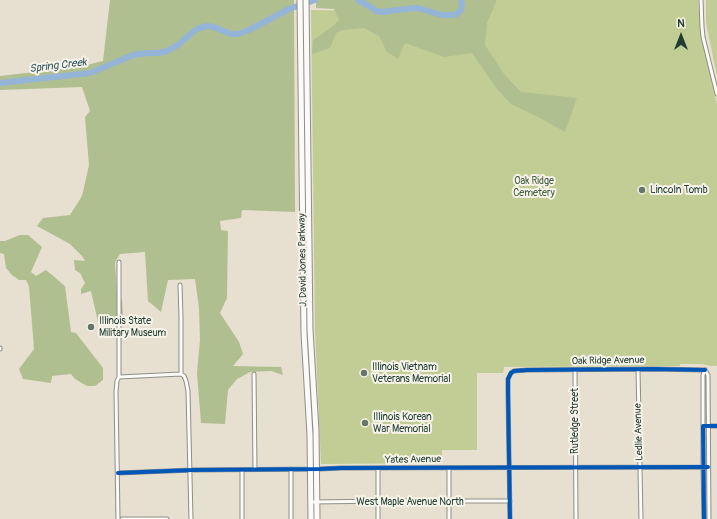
<!DOCTYPE html>
<style>
body{margin:0}
#map{position:relative;width:717px;height:519px;overflow:hidden;background:#e7dfd0;font-family:Pangolin,sans-serif}
canvas{display:block}
.north{position:absolute;left:661px;top:16px;width:40px;height:40px;-webkit-text-stroke:3px #f7f3e8;paint-order:stroke;rotate:0deg;font-size:11px;font-weight:700;line-height:16px;text-align:center;color:#1f3d34}
.north::after{content:'';display:block;margin:auto;width:14px;height:18px;background:#1f3d34;clip-path:polygon(50% 0,100% 100%,50% 72%,0 100%)}
</style>
<div id="map">
<canvas width="717" height="519"></canvas>
<div class="north">N</div>
</div>
<script>
const g = document.querySelector('canvas').getContext('2d');
g.lineJoin = 'round';
function fillPath(path, color) { g.fillStyle = color; g.fill(path, 'evenodd'); }
const poly = rows => new Path2D(rows.map(r => 'M' + r).join(''));
function trace(path, color, width, dash) { g.strokeStyle = color; g.lineWidth = width; g.lineCap = dash ? 'butt' : 'round'; g.setLineDash(dash || []); g.stroke(path); }
function label(font, color, halo, rows, align = 'center') {
  g.font = font + ' Pangolin,sans-serif'; g.lineWidth = 4; g.setLineDash([]); g.textBaseline = 'middle'; g.strokeStyle = halo; g.fillStyle = color; for (const [text, x, y, turn = 0] of rows) {
    g.save(); g.translate(x, y); g.rotate((+turn || 0) * Math.PI / 180); g.textAlign = isNaN(turn) ? turn : align; if (halo) g.strokeText(text, 0, 0); g.fillText(text, 0, 0); g.restore();
  }
}
fillPath(poly([
 [497,0,698,0,700,24,702,41,717,104,717,366,711,366,702,364,680,364,680,366,504,367,503,373,477,373,477,450,442,450,442,463,321,464,315,330,311,10,491,12],
 [706,0,717,0,717,76,706,23]
]), '#c2cd95');
fillPath(poly([
 [110,0,294,0,295,212,242,210,241,218,220,221,221,230,228,231,227,298,220,313,239,342,243,354,233,366,281,367,283,375,271,371,250,372,237,379,228,390,225,424,201,423,197,373,200,340,199,308,195,279,168,280,161,312,148,301,145,252,120,254,115,262,117,294,122,300,123,316,104,324,98,322,91,291,81,294,81,289,85,283,80,273,75,270,74,260,85,261,82,256,70,244,37,226,43,218,70,215,82,196,89,165,85,117,90,111,82,87,0,90,0,76,78,67,103,61],
 [316,0,497,0,487,23,485,45,504,74,521,92,577,98,565,132,542,119,511,104,497,89,472,53,444,57,405,43,398,59,387,52,379,36,364,28,343,30,336,33,330,48,312,54,313,40,333,26,339,20,334,9,316,8],
 [20,235,28,235,42,247,31,272,36,276,46,270,65,286,71,332,76,333,103,368,103,380,95,386,87,386,75,379,71,374,52,376,51,383,23,379,19,369,34,349,29,286,26,280,19,280,12,275,6,268,4,254,0,253,0,241,5,241]
]), '#b0bf8f');
trace(poly([
 [358,0,369,6,376,11,382,12,405,9,418,8,441,15,451,15,457,14,461,10,462,5,461,0],
 [0,83,90,73,133,55,148,53,158,53,167,51,178,45,194,31,199,28,208,26,214,27,231,34,238,34,249,30,289,9,315,0]
]), '#94b4d8', 6);
const minor = poly([
 [701,0,702,27,703,37,717,94],
 [180,285,181,317,181,374,184,376,186,381,188,391,191,519],
 [0,348,0,349],
 [638,369,641,519],
 [575,370,576,519],
 [705,370,708,375,709,519],
 [254,374,255,470],
 [119,377,181,374],
 [707,426,717,426],
 [449,468,449,519],
 [378,469,378,519],
 [242,470,242,519],
 [118,473,193,470,320,469,341,468,708,467],
 [311,502,391,501,510,501],
 [118,519,116,392,117,381,119,377,119,262],
 [122,519,167,519],
 [291,519,291,469],
 [510,519,508,394,508,379,511,373,514,371,527,370,653,369,705,370],
 [704,519,703,467,703,375,705,370]
]);
const primary = poly([
 [300,0,304,333,310,435,311,519],
 [306,0,310,330,316,431,317,519]
]);
trace(minor, '#8e8f86', 5);
trace(primary, '#8e8f86', 7);
trace(minor, '#fbfaf8', 3);
trace(primary, '#fbfaf8', 5);
trace(poly([
 [118,473,193,470,320,469,341,468,708,467],
 [510,519,508,394,508,379,511,373,514,371,527,370,653,369,705,370],
 [704,519,703,426,717,426]
]), '#0057b8', 4);
for (const [x, y, r, color] of [
 [642,190,4,"#65766b"],
 [91,327,4,"#65766b"],
 [364,373,4,"#65766b"],
 [365,423,4,"#65766b"]
]) { const dot = new Path2D(); dot.arc(x, y, r, 0, 2 * Math.PI); g.fillStyle = color; g.fill(dot); trace(dot, '#f7f3e8', 1.5); }
label('10px', '#405d40', '#f7f3e8', [
 ["Oak Ridge",534,181],
 ["Cemetery",534,193]
]);
label('10px', '#1f3d34', '#f7f3e8', [
 ["Lincoln Tomb",650,190],
 ["Illinois State",99,321],
 ["Military Museum",99,333],
 ["Illinois Vietnam",372,367],
 ["Veterans Memorial",372,379],
 ["Illinois Korean",373,417],
 ["War Memorial",373,429]
], 'left');
label('10px', '#1f3d34', '#f7f3e8', [
 ["J. David Jones Parkway",303,260,-91],
 ["Oak Ridge Avenue",608,361,-1],
 ["Rutledge Street",575,421,-90],
 ["Ledlie Avenue",639,432,-92],
 ["Yates Avenue",413,460,-1],
 ["West Maple Avenue North",410,502]
]);
label('italic 11px', '#375b66', '#f7f3e8', [
 ["Spring Creek",58,66,-7]
]);
</script>
